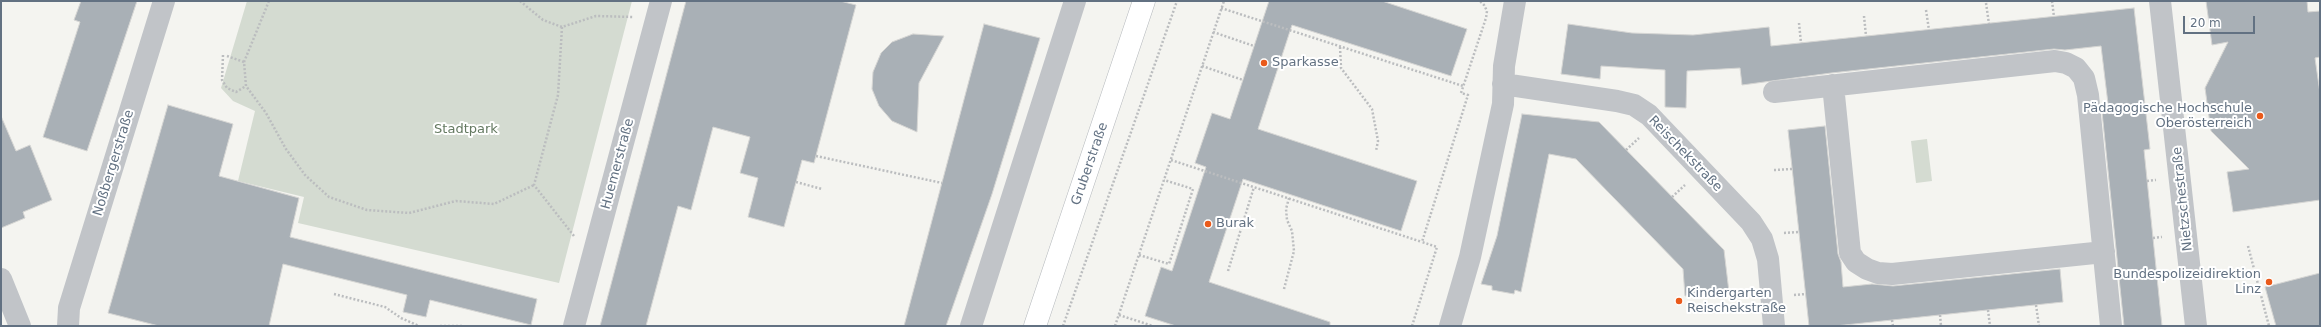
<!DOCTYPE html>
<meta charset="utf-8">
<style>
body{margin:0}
#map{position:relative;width:2321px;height:327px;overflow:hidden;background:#f4f4f0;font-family:"DejaVu Sans",sans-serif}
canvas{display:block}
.frame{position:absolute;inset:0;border:2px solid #627182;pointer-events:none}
.scale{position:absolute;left:2183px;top:16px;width:72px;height:18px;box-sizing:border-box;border:2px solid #627182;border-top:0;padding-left:5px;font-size:12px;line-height:14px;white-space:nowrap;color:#627182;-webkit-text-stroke:3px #fff;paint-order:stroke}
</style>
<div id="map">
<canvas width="2321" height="327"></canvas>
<div class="frame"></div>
<div class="scale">20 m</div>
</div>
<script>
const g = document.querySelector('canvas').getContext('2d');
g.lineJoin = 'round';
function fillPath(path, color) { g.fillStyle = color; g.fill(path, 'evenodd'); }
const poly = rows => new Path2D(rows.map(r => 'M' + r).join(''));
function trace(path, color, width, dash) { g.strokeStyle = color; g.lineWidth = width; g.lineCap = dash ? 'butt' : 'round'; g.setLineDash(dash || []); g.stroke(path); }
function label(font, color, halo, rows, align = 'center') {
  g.font = font + ' "DejaVu Sans",sans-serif'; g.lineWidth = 4; g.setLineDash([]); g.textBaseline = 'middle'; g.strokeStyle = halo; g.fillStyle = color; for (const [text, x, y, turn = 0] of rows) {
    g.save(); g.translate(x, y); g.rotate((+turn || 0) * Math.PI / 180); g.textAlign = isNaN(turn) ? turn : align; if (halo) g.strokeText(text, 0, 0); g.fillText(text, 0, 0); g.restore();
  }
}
fillPath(poly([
 [247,1,632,1,559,283,298,223,304,197,238,181,255,111,233,101,221,88],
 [1927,139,1932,181,1916,183,1911,141]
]), '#d4dbd1');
const building = poly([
 [81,1,137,1,87,151,43,137,80,22,74,20,81,1],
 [686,1,840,1,856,5,814,163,802,160,784,227,748,217,758,178,740,173,750,137,713,127,691,210,678,206,646,326,600,326,686,1],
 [1269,1,1382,1,1467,29,1451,76,1292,25,1258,129,1417,181,1401,231,1243,179,1209,282,1330,322,1330,326,1176,326,1145,316,1161,267,1172,271,1206,167,1195,163,1212,113,1230,119,1269,1],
 [2206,1,2307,1,2308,12,2320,11,2320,57,2315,58,2320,93,2320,200,2233,212,2227,172,2249,169,2211,131,2205,88,2228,42,2212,45,2206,1],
 [2134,8,2150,149,2144,150,2162,326,2124,326,2102,112,2109,112,2101,46,2065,50,2054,49,1831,73,1742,85,1740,68,1687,71,1686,108,1665,107,1665,70,1601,66,1600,79,1561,74,1568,24,1632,33,1693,35,1769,27,1771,46,2134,8],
 [984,24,1040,38,992,194,946,326,904,326,984,24],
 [913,34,944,36,919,83,917,132,892,121,879,106,872,89,873,72,881,53,892,42,913,34],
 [168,105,233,124,219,176,299,198,290,237,537,299,531,325,430,300,426,317,403,312,407,295,283,264,269,326,159,326,108,313,168,105],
 [1522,114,1599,122,1724,250,1729,292,1685,296,1683,269,1576,159,1549,154,1521,292,1515,290,1514,294,1492,290,1492,286,1481,284,1497,236,1522,114],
 [1,116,16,151,30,145,52,200,23,212,25,218,1,228,1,116],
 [1825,126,1838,254,1841,262,1843,287,1872,284,1893,286,2060,269,2063,302,1835,326,1809,326,1788,130,1825,126],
 [2320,273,2320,326,2276,326,2265,287,2320,273]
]);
fillPath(building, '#a9b0b6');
trace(building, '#d5d5d3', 1);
const major = poly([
 [1035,326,1144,1]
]);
trace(major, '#b4b8bc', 23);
trace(poly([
 [269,1,244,62,246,86,266,113,286,149,305,175,329,197,367,210,409,213,456,201,494,204,534,185],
 [520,1,543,20,562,27,596,16,634,17],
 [2052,1,2054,17],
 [1986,3,1989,24],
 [1221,8,1463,86],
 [1926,10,1929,30],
 [1864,16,1866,36],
 [1799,23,1801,43],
 [562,27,558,95,534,185,574,236],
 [1213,32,1254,46],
 [1340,47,1341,68,1372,109,1378,141,1376,151],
 [223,55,222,80,227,88,236,92,246,86],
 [227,56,244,62],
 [1202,66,1243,80],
 [1626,150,1639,138],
 [816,156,942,183],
 [1171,160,1422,242],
 [1774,170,1792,169],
 [2147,181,2156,180],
 [796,182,822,189],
 [1672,197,1685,185],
 [1784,233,1799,232],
 [2153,238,2162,237],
 [2248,246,2269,326],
 [1139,255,1169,264,1193,189,1164,180],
 [1228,271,1254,187],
 [1284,289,1294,251,1292,231,1287,220,1286,209,1289,198],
 [334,294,385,307,401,318,419,326],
 [1794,295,1806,294],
 [2036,305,2039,326],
 [1988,310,1990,326],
 [1119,315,1153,326],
 [1940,315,1941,326],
 [1892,320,1893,326],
 [440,326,464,326],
 [1063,326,1177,1],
 [1115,326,1224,1],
 [1412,326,1437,247,1422,242,1468,95,1461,93,1486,18,1487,11,1484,5,1480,1]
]), '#bbbdbf', 2.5, [2, 2]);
trace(poly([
 [2160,1,2196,326],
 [1503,84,1617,101,1634,105,1649,115,1751,222,1762,239,1768,259,1774,326],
 [1833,85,1850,253,1856,262,1867,269,1878,273,1892,274,2104,252],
 [1774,92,2055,61,2066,63,2076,68,2084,78,2088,95,2111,326],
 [1,279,20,326],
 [68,326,69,308,164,1],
 [574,326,661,1],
 [971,326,1075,1],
 [1450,326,1470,257,1503,104,1504,66,1515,1]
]), '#c1c4c8', 22);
trace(major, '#fff', 22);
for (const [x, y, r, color] of [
 [1264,63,4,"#ea5a1a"],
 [2260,116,4,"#ea5a1a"],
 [1208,224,4,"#ea5a1a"],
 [2269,282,4,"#ea5a1a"],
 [1679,301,4,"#ea5a1a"]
]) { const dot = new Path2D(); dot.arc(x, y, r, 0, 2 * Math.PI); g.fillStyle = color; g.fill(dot); trace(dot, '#fff', 1.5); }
label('13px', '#627182', '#fff', [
 ["Sparkasse",1272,63],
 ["Pädagogische Hochschule",2252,109,"right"],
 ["Oberösterreich",2252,124,"right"],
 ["Burak",1216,224],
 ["Bundespolizeidirektion",2261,275,"right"],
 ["Linz",2261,290,"right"],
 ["Kindergarten",1687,294],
 ["Reischekstraße",1687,309]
], 'left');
label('13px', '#647961', '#fff', [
 ["Stadtpark",466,130]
]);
label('13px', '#627182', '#fff', [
 ["Reischekstraße",1685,154,46],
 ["Noßbergerstraße",114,163,-73],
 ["Huemerstraße",618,164,-75],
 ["Gruberstraße",1090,164,-71],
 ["Nietzschestraße",2183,199,-96]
]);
</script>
